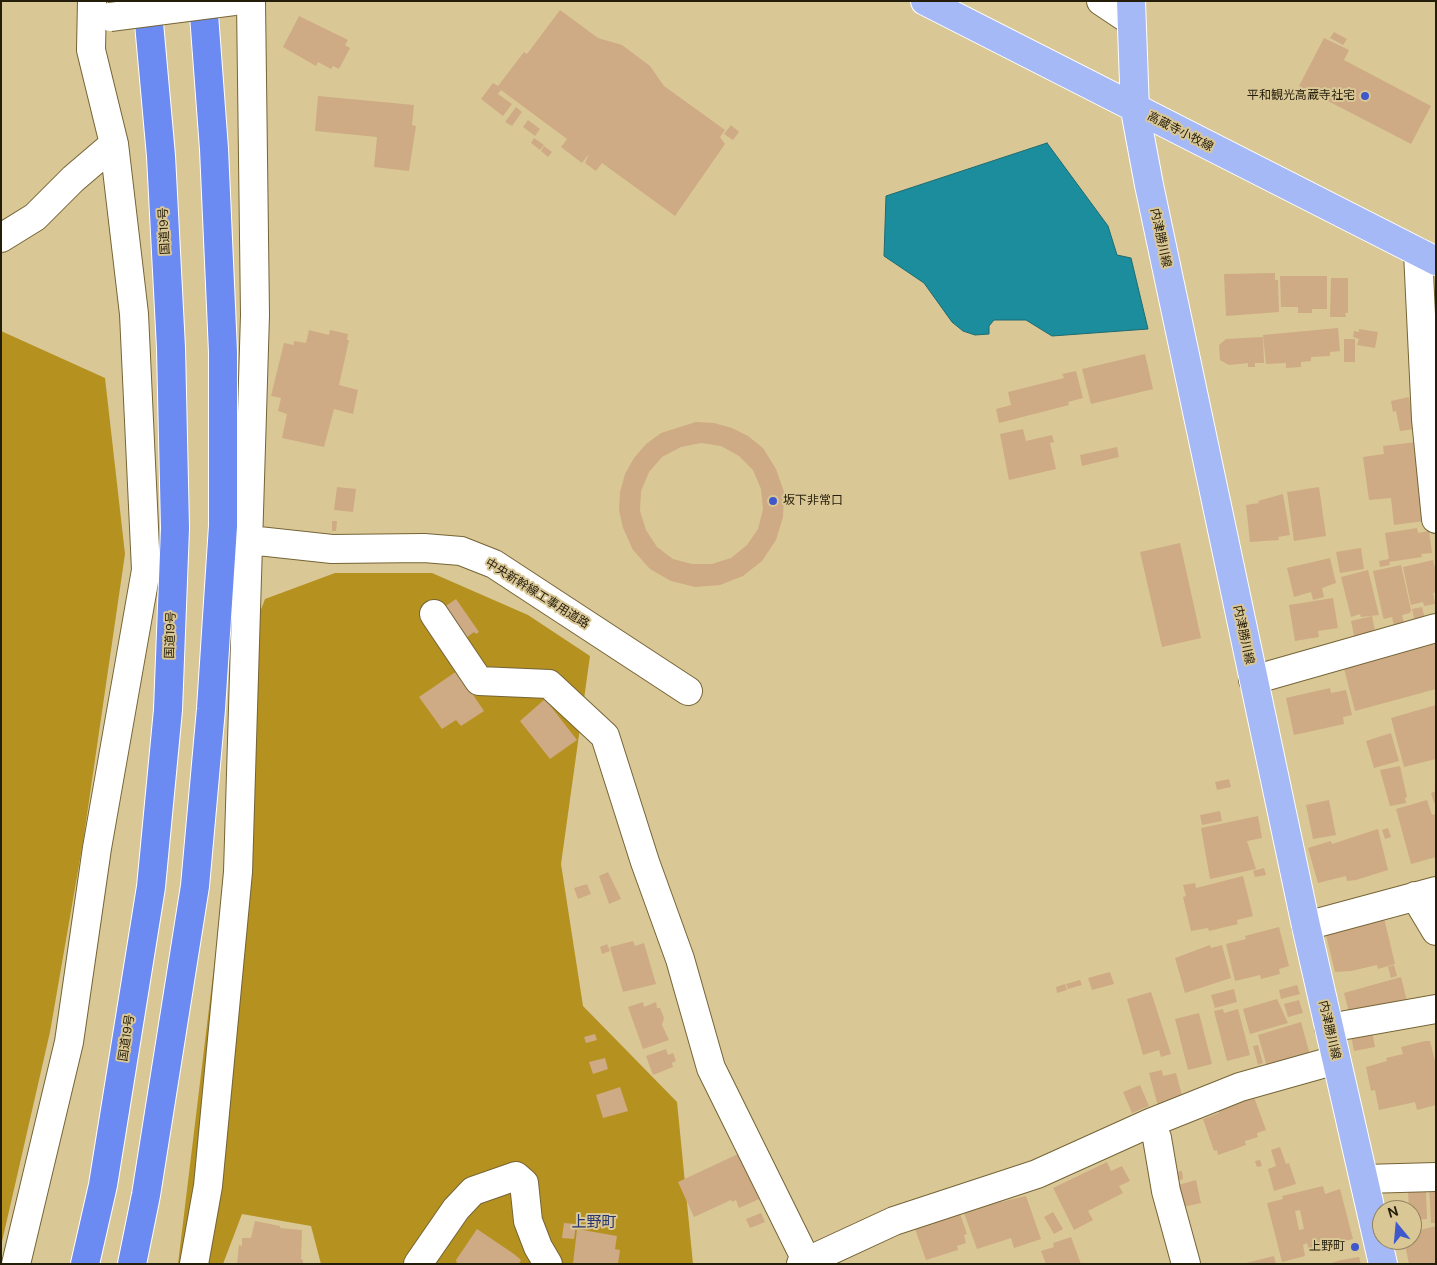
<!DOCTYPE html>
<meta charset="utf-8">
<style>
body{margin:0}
#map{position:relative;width:1437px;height:1265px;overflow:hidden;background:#dac796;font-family:"DM Sans",sans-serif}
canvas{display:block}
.frame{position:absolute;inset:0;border:2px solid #241d0a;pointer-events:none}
.north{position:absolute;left:1372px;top:1200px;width:50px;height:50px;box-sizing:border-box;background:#dac796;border:1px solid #91835e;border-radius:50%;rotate:343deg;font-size:14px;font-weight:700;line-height:20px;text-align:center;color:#241d0a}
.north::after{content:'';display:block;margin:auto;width:18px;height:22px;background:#3f59cc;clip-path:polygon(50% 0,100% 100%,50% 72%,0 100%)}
</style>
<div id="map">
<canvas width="1437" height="1265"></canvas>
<div class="frame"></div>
<div class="north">N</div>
</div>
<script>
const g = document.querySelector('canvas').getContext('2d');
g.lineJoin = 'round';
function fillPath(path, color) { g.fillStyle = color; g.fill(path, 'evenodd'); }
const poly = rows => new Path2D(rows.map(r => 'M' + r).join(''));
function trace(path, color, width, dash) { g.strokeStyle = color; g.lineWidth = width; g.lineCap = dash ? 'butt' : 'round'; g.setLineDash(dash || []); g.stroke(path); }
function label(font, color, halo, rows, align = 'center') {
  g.font = font + ' "DM Sans","Noto Sans JP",sans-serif'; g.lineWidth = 4; g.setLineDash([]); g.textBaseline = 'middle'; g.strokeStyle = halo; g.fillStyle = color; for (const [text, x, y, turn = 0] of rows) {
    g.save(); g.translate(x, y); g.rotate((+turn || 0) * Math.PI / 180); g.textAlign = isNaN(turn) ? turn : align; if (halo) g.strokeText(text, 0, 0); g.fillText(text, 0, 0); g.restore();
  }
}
fillPath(poly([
 [1,331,105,378,125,554,83,842,50,1032,1,1246],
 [335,573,432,573,528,615,590,656,561,864,583,1006,677,1102,693,1264,321,1264,311,1226,242,1214,223,1264,178,1264,233,810,237,672,265,599]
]), '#b59120');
const water = poly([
 [1047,143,1108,226,1117,255,1131,258,1148,329,1052,336,1026,320,994,320,989,326,989,334,975,335,963,331,952,322,924,283,884,256,886,196,1047,143]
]);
fillPath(water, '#1b8d9c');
trace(water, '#1e6b70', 1);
fillPath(poly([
 [560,10,598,38,622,45,650,66,664,86,725,130,720,137,725,144,675,216,602,163,596,171,585,163,589,154,582,163,561,147,567,139,501,90,498,94,512,104,503,116,481,99,493,83,498,86,524,52,527,54],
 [299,16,348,40,345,45,350,48,339,69,333,66,331,69,318,62,316,66,283,47],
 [1334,32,1347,39,1343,45,1330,38],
 [1324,38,1349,50,1344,60,1431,106,1411,144,1299,86],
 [318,96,414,105,412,125,416,126,409,171,374,167,377,137,315,131],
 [516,107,522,112,512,126,505,122],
 [528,120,540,129,535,136,523,127],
 [731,125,739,132,733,140,724,134],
 [534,138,544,145,540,150,531,143],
 [544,146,552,152,548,157,541,151],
 [1275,273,1275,280,1278,280,1279,312,1226,316,1224,274],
 [1280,276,1327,276,1327,309,1312,309,1312,313,1298,313,1298,307,1281,307],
 [1331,278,1348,278,1348,313,1345,313,1346,317,1330,317],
 [1338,328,1340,351,1330,352,1330,356,1311,357,1311,361,1301,362,1301,367,1286,368,1286,363,1266,364,1263,335],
 [1359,329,1378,332,1375,348,1357,345,1359,339,1353,337,1354,331,1359,332],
 [309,330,329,335,330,330,348,334,347,340,349,340,339,385,358,390,353,414,334,409,324,447,282,438,287,414,278,411,281,398,271,396,284,343,294,345,294,341,306,343],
 [1263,337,1264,363,1255,363,1255,367,1248,367,1248,363,1229,365,1220,360,1219,345,1226,339],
 [1344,339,1355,339,1355,362,1344,362],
 [1145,354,1153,389,1091,404,1082,369],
 [1076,371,1083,398,1068,402,1069,405,999,423,996,409,1011,405,1008,392,1064,378,1062,374],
 [1409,397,1415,429,1400,431,1396,411,1393,412,1391,401],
 [696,422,714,423,732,428,748,436,763,448,776,469,784,492,783,517,776,540,762,561,743,576,720,585,695,587,671,581,650,569,633,550,623,528,619,510,620,492,625,474,634,458,646,444,661,433],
 [701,443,721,446,739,456,753,470,761,489,763,509,758,529,747,545,731,558,712,564,692,564,673,559,657,547,646,530,640,511,641,491,649,472,662,457,681,447],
 [1023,429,1026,441,1052,435,1054,442,1050,443,1056,469,1009,480,1000,434],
 [1416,442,1432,520,1394,525,1391,498,1369,500,1363,457,1384,454,1383,446],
 [1117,447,1119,457,1082,466,1080,455],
 [337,487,356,489,353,512,334,510],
 [1319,487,1326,536,1294,541,1287,492],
 [1283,494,1290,535,1278,537,1279,540,1250,542,1246,505,1259,503,1258,501],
 [332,521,337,521,336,531,332,531],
 [1417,528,1418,533,1429,531,1432,553,1421,554,1422,557,1389,562,1390,565,1380,567,1379,561,1389,559,1385,533],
 [1180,543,1201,638,1162,647,1140,552],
 [1361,548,1364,569,1340,573,1336,552],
 [1330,558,1336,583,1322,588,1324,597,1313,600,1311,592,1294,597,1287,568],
 [1433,560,1436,572,1436,592,1433,593,1435,604,1424,606,1423,602,1411,605,1403,567],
 [1401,565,1411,610,1410,613,1402,615,1406,632,1396,634,1392,617,1384,619,1383,617,1373,571],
 [1368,570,1379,615,1361,617,1360,614,1351,617,1341,577],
 [1333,598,1338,628,1318,631,1319,637,1295,641,1289,605],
 [456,599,479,632,476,634,474,632,462,641,440,610],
 [1422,607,1426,623,1416,626,1412,609],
 [1372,616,1376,636,1355,640,1351,621],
 [1436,640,1436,689,1355,711,1343,665],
 [457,671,484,711,461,726,456,720,442,729,419,697],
 [1330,688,1331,693,1346,690,1352,715,1343,717,1344,724,1294,735,1286,698],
 [545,699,577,740,550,759,520,721],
 [1436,705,1436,759,1404,767,1391,718],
 [1391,733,1399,761,1374,768,1366,741],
 [1400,766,1407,797,1405,798,1406,803,1390,806,1380,770],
 [1229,779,1231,787,1217,790,1215,782],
 [1436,791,1436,803,1434,803,1431,793],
 [1329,800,1336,835,1313,839,1306,805],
 [1427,800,1432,815,1435,814,1436,819,1436,857,1411,864,1396,809],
 [1220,811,1222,821,1202,825,1200,815],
 [1258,816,1262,838,1247,841,1256,869,1210,879,1201,828],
 [1388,828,1391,837,1385,839,1382,830],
 [1378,829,1388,870,1356,880,1347,881,1346,876,1318,883,1308,848,1331,841,1332,844],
 [1264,868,1266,875,1255,877,1253,871],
 [608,872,621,899,609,904,599,876],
 [1243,876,1253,916,1237,920,1238,924,1209,931,1208,928,1191,931,1183,897,1186,896,1183,885,1195,883,1196,888],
 [587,884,591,894,578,899,574,888],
 [1384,918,1395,964,1378,969,1377,965,1351,971,1335,972,1326,935,1331,934,1330,931],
 [1279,927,1289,966,1279,969,1280,974,1261,979,1260,975,1235,981,1226,944,1246,939,1245,936],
 [633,941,635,946,644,943,656,984,623,992,610,947],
 [607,944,610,951,602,954,600,947],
 [1210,945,1211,948,1222,945,1231,978,1185,993,1175,958],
 [1394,965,1397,976,1391,978,1388,967],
 [1110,972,1114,984,1092,990,1088,978],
 [1401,977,1407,1001,1350,1016,1344,993],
 [1080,980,1082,985,1068,989,1066,984],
 [1065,984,1067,990,1057,993,1056,987],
 [1297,985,1300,994,1281,999,1279,990],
 [1234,989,1237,1002,1215,1008,1211,995],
 [1151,992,1171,1054,1161,1057,1159,1050,1143,1055,1127,999],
 [1277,999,1288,1023,1250,1034,1243,1009],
 [1299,1000,1303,1013,1288,1017,1284,1004],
 [643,1002,644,1007,656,1002,657,1008,660,1008,664,1018,662,1025,669,1040,643,1049,628,1007],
 [1223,1009,1224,1013,1238,1009,1250,1055,1227,1061,1214,1011],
 [1199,1013,1212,1064,1188,1070,1175,1019],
 [1301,1022,1310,1055,1267,1067,1258,1035],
 [1371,1026,1375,1047,1354,1051,1350,1030],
 [595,1034,597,1040,586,1043,584,1037],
 [1425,1041,1430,1041,1436,1065,1436,1105,1417,1110,1415,1102,1379,1110,1375,1090,1371,1091,1366,1067,1387,1061,1386,1058,1403,1054,1401,1047],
 [1258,1045,1263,1063,1258,1065,1253,1046],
 [666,1049,668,1055,673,1053,676,1061,672,1063,673,1067,653,1075,646,1056],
 [605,1058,608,1069,593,1074,589,1062],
 [1162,1070,1163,1076,1176,1073,1183,1099,1158,1106,1149,1073],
 [1140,1085,1149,1106,1132,1113,1123,1092],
 [620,1087,628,1111,603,1118,596,1095],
 [1254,1097,1266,1130,1257,1133,1258,1137,1245,1141,1246,1145,1218,1155,1217,1150,1214,1151,1203,1119,1219,1113,1218,1110],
 [1280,1147,1286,1164,1289,1163,1296,1184,1274,1191,1268,1169,1276,1166,1271,1150],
 [738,1154,759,1199,739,1208,736,1200,732,1202,731,1200,694,1217,678,1182],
 [1260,1160,1262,1166,1257,1167,1255,1161],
 [1107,1162,1111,1171,1122,1166,1130,1181,1119,1186,1123,1193,1088,1211,1093,1220,1074,1230,1053,1188],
 [1182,1171,1183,1179,1177,1181,1175,1172],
 [1196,1180,1201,1203,1183,1207,1178,1185],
 [1429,1185,1436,1185,1436,1223,1431,1223],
 [1323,1186,1325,1194,1340,1189,1353,1239,1309,1250,1307,1243,1303,1245,1305,1256,1282,1262,1267,1203,1283,1199,1282,1196],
 [1300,1210,1304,1229,1299,1230,1295,1211],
 [1408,1191,1426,1191,1427,1219,1412,1220,1412,1210,1409,1210],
 [1026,1196,1041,1239,1014,1248,1011,1238,977,1249,964,1213,1001,1200,1001,1202],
 [959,1211,967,1234,964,1235,966,1243,957,1246,958,1250,926,1260,914,1226],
 [1053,1212,1063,1229,1054,1234,1044,1217],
 [761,1213,765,1222,750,1228,746,1219],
 [255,1221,280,1226,280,1228,302,1230,301,1259,303,1260,303,1264,237,1264,239,1245,242,1246,242,1238,251,1238],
 [564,1223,576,1224,574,1239,562,1238],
 [1436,1226,1436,1264,1409,1264,1404,1240,1412,1240,1412,1232],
 [477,1229,514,1254,521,1260,519,1264,457,1264,456,1260],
 [577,1229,617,1236,615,1249,620,1250,618,1264,573,1264],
 [1071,1237,1081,1264,1046,1264,1041,1251,1054,1247,1053,1243],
 [1274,1256,1276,1264,1246,1264,1246,1263],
 [1359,1257,1361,1264,1328,1264,1341,1260]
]), '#ceab84');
const minor = poly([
 [1101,1,1131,21],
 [1,238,35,217,73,179,114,144],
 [1418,252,1426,419,1436,519],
 [249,540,332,549,424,548,461,551,494,564,688,691],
 [434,614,479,681,549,684,605,736,645,862,680,959,711,1068,806,1260],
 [1253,680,1436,628],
 [1415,896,1436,931],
 [1306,926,1436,891],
 [1329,1028,1436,1009],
 [1150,1123,1157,1138,1166,1191,1186,1264],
 [1364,1179,1436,1177],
 [16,1264,69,1042,97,848,146,570,134,314,114,144,91,50,92,1],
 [194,1264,208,1186,238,872,255,315,251,1],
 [418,1264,456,1209,473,1191,516,1176,524,1183,528,1221,538,1247,548,1264],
 [801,1264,894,1221,1037,1174,1150,1123,1240,1087,1336,1060]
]);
const major = poly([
 [925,1,1436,261],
 [1131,1,1135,110,1149,185,1306,926,1383,1264]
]);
const highway = poly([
 [85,1264,103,1185,151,887,168,710,175,528,171,348,161,156,147,1],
 [132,1264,146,1195,195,886,211,709,223,526,223,352,214,149,203,1]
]);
trace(minor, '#756436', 30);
trace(major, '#fff', 30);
trace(highway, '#fff', 30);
trace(minor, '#fff', 28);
trace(major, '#a6b9f7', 28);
trace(highway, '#6b8af2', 28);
const minorBridge = poly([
 [110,17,234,1]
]);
trace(minorBridge, '#756436', 30, []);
trace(minorBridge, '#fff', 28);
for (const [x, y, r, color] of [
 [1365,96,5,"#3f59cc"],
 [773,501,5,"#3f59cc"],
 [1355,1247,5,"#3f59cc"]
]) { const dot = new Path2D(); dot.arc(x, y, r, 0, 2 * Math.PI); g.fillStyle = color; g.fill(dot); trace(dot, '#dac796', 2); }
label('12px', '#241d0a', '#dac796', [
 ["平和観光高蔵寺社宅",1355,96],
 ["坂下非常口",783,501,"left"],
 ["上野町",1345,1247]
], 'right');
label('12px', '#241d0a', '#dac796', [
 ["高蔵寺小牧線",1180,132,27],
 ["国道19号",165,231,-93],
 ["内津勝川線",1160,238,78],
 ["中央新幹線工事用道路",537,594,32],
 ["国道19号",171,635,-88],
 ["内津勝川線",1243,635,78],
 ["内津勝川線",1329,1030,77],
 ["国道19号",127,1038,-81]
]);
label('15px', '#26356d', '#dac796', [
 ["上野町",594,1223]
]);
</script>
